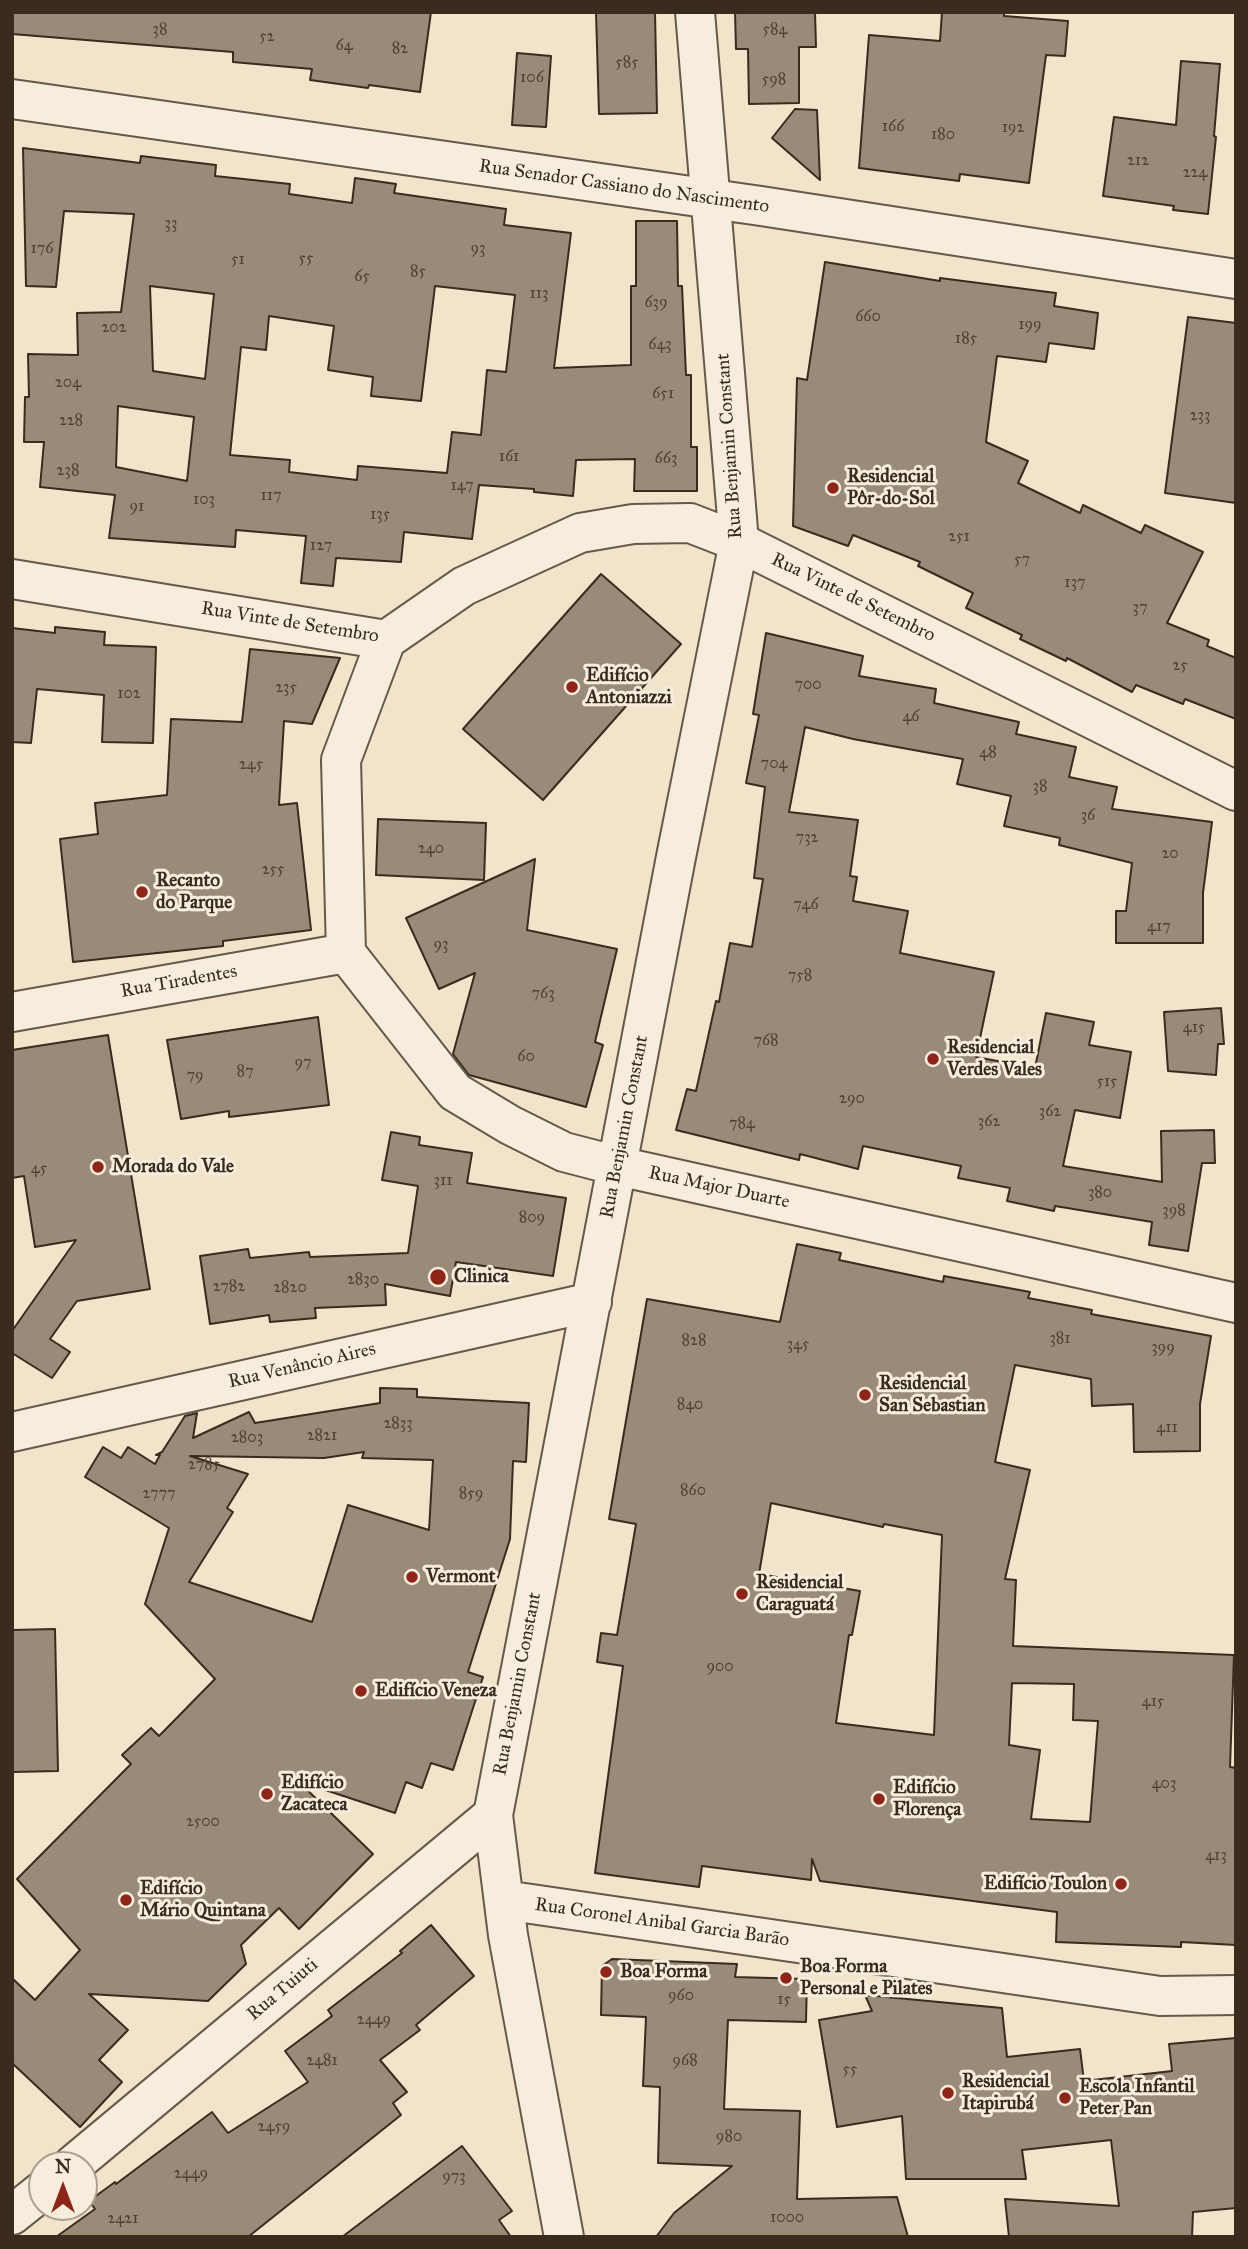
<!DOCTYPE html>
<meta charset="utf-8">
<style>
body{margin:0}
#map{position:relative;width:1248px;height:2249px;overflow:hidden;background:#f2e3cb;font-family:"IM FELL Great Primer",serif}
canvas{display:block}
.frame{position:absolute;inset:0;border:14px solid #392b1e;pointer-events:none}
.north{position:absolute;left:28px;top:2151px;width:70px;height:70px;box-sizing:border-box;background:#f7eddd;border:2px solid #ab9f91;border-radius:50%;rotate:0deg;font-size:19px;font-weight:700;line-height:28px;text-align:center;color:#392b1e}
.north::after{content:'';display:block;margin:auto;width:24px;height:32px;background:#8f2418;clip-path:polygon(50% 0,100% 100%,50% 72%,0 100%)}
</style>
<div id="map">
<canvas width="1248" height="2249"></canvas>
<div class="frame"></div>
<div class="north">N</div>
</div>
<script>
const g = document.querySelector('canvas').getContext('2d');
g.lineJoin = 'round';
function fillPath(path, color) { g.fillStyle = color; g.fill(path, 'evenodd'); }
const poly = rows => new Path2D(rows.map(r => 'M' + r).join(''));
function trace(path, color, width, dash) { g.strokeStyle = color; g.lineWidth = width; g.lineCap = dash ? 'butt' : 'round'; g.setLineDash(dash || []); g.stroke(path); }
function label(font, color, halo, rows, align = 'center') {
  g.font = font + ' "IM FELL Great Primer",serif'; g.lineWidth = 6; g.setLineDash([]); g.textBaseline = 'middle'; g.strokeStyle = halo; g.fillStyle = color; for (const [text, x, y, turn = 0] of rows) {
    g.save(); g.translate(x, y); g.rotate((+turn || 0) * Math.PI / 180); g.textAlign = isNaN(turn) ? turn : align; if (halo) g.strokeText(text, 0, 0); g.fillText(text, 0, 0); g.restore();
  }
}
const building = poly([
 [12,12,431,12,420,92,369,85,368,88,310,80,312,69,233,62,233,52,12,34,12,12],
 [596,12,655,12,657,113,599,114,596,12],
 [735,12,815,12,816,47,799,47,799,103,749,104,748,49,736,49,735,12],
 [942,12,1004,12,1004,16,1068,21,1065,56,1046,55,1029,183,960,174,959,181,859,168,869,35,940,41,942,12],
 [517,53,551,56,546,127,512,125,517,53],
 [1181,61,1220,64,1214,136,1216,137,1208,214,1173,210,1174,206,1103,196,1114,117,1176,125,1181,61],
 [795,109,817,110,820,180,772,138,795,109],
 [23,148,140,163,141,156,216,165,215,176,290,184,289,194,352,203,355,178,396,184,394,193,506,209,504,225,571,233,554,368,631,365,631,286,636,286,636,221,677,221,678,286,682,286,686,375,691,375,691,447,697,447,697,491,634,491,635,459,576,460,573,496,534,492,534,489,479,485,472,539,404,532,401,562,336,558,333,586,301,583,306,536,236,530,235,547,109,538,115,495,40,487,44,442,24,442,25,397,29,397,28,354,78,355,77,313,121,312,134,214,64,211,56,287,26,286,23,148],
 [150,286,214,294,205,379,153,371,150,286],
 [435,286,515,295,506,372,487,370,481,435,452,432,447,473,358,466,357,480,289,472,290,460,230,455,241,347,266,350,269,316,334,326,328,370,373,377,371,396,421,401,435,286],
 [118,406,194,417,187,481,116,467,118,406],
 [825,262,940,281,940,278,1056,293,1054,306,1098,313,1094,349,1049,343,1046,362,997,356,986,442,1028,461,1018,483,1080,513,1083,505,1141,533,1145,525,1203,552,1167,623,1209,640,1207,646,1236,658,1236,719,1185,699,1183,704,1136,685,1132,692,1067,658,1066,661,1020,639,1022,635,966,608,973,593,918,566,920,562,853,535,848,546,793,526,797,378,807,380,825,262],
 [1188,317,1236,323,1236,503,1165,493,1188,317],
 [601,574,681,644,543,800,463,729,601,574],
 [55,627,105,632,104,645,156,647,153,743,102,742,104,695,37,689,31,743,12,742,12,628,55,633,55,627],
 [766,633,863,656,859,676,936,689,934,703,1019,722,1016,734,1076,747,1069,777,1117,787,1112,809,1212,822,1203,893,1203,943,1116,943,1116,911,1126,911,1132,863,1059,845,1060,838,1004,826,1011,796,957,784,963,759,853,739,805,727,789,812,858,820,850,876,857,877,853,901,908,911,900,953,994,972,976,1057,1035,1068,1046,1013,1094,1022,1089,1045,1131,1052,1120,1118,1075,1110,1063,1166,1162,1182,1161,1131,1214,1130,1215,1163,1202,1163,1188,1251,1149,1245,1152,1222,1055,1206,1054,1211,1007,1201,1010,1188,958,1178,961,1166,863,1146,858,1169,800,1154,799,1160,676,1130,687,1089,696,1091,716,1001,719,1002,730,943,752,947,763,879,754,878,765,787,746,783,759,715,753,714,766,633],
 [250,649,340,658,312,724,284,721,279,805,297,803,311,930,223,941,223,946,73,962,60,839,98,834,95,803,167,795,171,719,242,722,250,649],
 [378,819,486,823,484,880,376,875,378,819],
 [535,859,527,930,617,949,595,1042,603,1045,586,1107,469,1075,453,1054,475,973,439,989,406,918,535,859],
 [1221,1008,1224,1044,1218,1044,1216,1075,1168,1071,1164,1012,1221,1008],
 [318,1017,329,1105,229,1117,229,1111,181,1119,167,1040,318,1017],
 [108,1035,150,1289,77,1301,50,1339,70,1352,52,1378,12,1353,12,1331,76,1240,35,1247,24,1176,12,1178,12,1050,108,1035],
 [391,1132,420,1137,419,1145,472,1153,467,1183,566,1198,553,1276,456,1262,450,1296,385,1284,386,1305,315,1308,316,1318,270,1322,269,1315,210,1324,200,1256,248,1249,250,1258,309,1252,310,1257,408,1253,418,1186,382,1180,391,1132],
 [797,1244,841,1253,839,1260,943,1282,944,1276,1030,1292,1028,1298,1092,1310,1091,1314,1211,1336,1200,1404,1200,1451,1134,1452,1133,1404,1092,1406,1091,1379,1015,1365,995,1462,1030,1470,1005,1579,1016,1580,1013,1646,1234,1655,1230,1767,1236,1768,1236,1945,1181,1942,1181,1947,1056,1942,1057,1912,820,1881,812,1859,811,1880,702,1866,699,1887,595,1873,623,1666,597,1662,601,1633,617,1635,636,1524,609,1519,647,1299,780,1322,797,1244],
 [771,1503,883,1527,884,1524,942,1535,934,1735,836,1723,849,1635,852,1635,860,1591,759,1574,771,1503],
 [1012,1683,1074,1684,1073,1720,1098,1721,1090,1822,1031,1819,1040,1750,1009,1745,1012,1683],
 [380,1388,417,1389,417,1397,529,1403,526,1462,513,1461,510,1539,468,1672,483,1677,453,1770,431,1763,422,1788,406,1782,395,1813,298,1781,373,1854,299,1929,279,1908,241,1945,246,1964,208,2001,89,1994,128,2030,99,2060,122,2082,80,2127,12,2063,12,1978,35,2000,80,1950,17,1879,131,1764,122,1755,151,1728,159,1736,215,1679,145,1604,169,1528,85,1477,103,1447,121,1458,128,1447,155,1464,160,1455,156,1455,162,1452,185,1416,197,1413,193,1438,249,1412,255,1423,380,1403,380,1388],
 [364,1452,362,1458,433,1460,429,1530,348,1505,312,1622,189,1582,233,1512,227,1508,248,1474,190,1456,324,1458,364,1452],
 [55,1629,58,1771,12,1772,12,1630,55,1629],
 [431,1925,474,1976,416,2025,420,2030,380,2060,407,2092,393,2103,401,2115,248,2237,56,2237,95,2209,89,2201,115,2182,116,2184,212,2112,228,2133,308,2082,285,2051,332,2016,328,2010,402,1953,400,1951,431,1925],
 [612,1959,737,1964,735,1977,807,1979,806,2022,728,2020,724,2109,800,2111,797,2199,897,2197,908,2237,656,2237,674,2213,732,2166,658,2163,660,2087,643,2086,646,2017,601,2015,602,1966,612,1959],
 [865,1995,1002,2008,1007,2057,1080,2049,1084,2081,1172,2071,1169,2044,1236,2038,1236,2208,1193,2212,1192,2237,1009,2237,1005,2199,1119,2206,1111,2140,1022,2150,1026,2179,906,2179,902,2116,837,2127,819,2020,872,2011,865,1995],
 [462,2146,512,2211,499,2220,511,2237,342,2237,462,2146]
]);
fillPath(building, '#998b78');
trace(building, '#392b1e', 2);
const minor = poly([
 [12,99,761,206,1236,279],
 [12,579,386,640,464,586,580,533,633,524,690,523,739,542,1236,791],
 [386,640,341,760,346,953,455,1092,510,1125,564,1152,618,1166,1236,1303],
 [12,1012,346,953],
 [12,1432,592,1302],
 [504,1900,1160,1996,1236,1995],
 [73,2165,493,1815],
 [12,2215,42,2191],
 [564,2237,508,1935,493,1815,676,857,739,542,695,12]
]);
trace(minor, '#675949', 42);
trace(minor, '#f7eddd', 38);
for (const [x, y, r, color] of [
 [833,488,7,"#8f2418"],
 [572,687,7,"#8f2418"],
 [142,892,7,"#8f2418"],
 [933,1059,7,"#8f2418"],
 [98,1167,7,"#8f2418"],
 [438,1277,9,"#8f2418"],
 [865,1395,7,"#8f2418"],
 [412,1577,7,"#8f2418"],
 [742,1594,7,"#8f2418"],
 [361,1691,7,"#8f2418"],
 [267,1794,7,"#8f2418"],
 [879,1799,7,"#8f2418"],
 [1121,1884,7,"#8f2418"],
 [126,1900,7,"#8f2418"],
 [606,1972,7,"#8f2418"],
 [786,1978,7,"#8f2418"],
 [948,2093,7,"#8f2418"],
 [1065,2098,7,"#8f2418"]
]) { const dot = new Path2D(); dot.arc(x, y, r, 0, 2 * Math.PI); g.fillStyle = color; g.fill(dot); trace(dot, '#f7eddd', 2.5); }
label('16px', '#514334', null, [
 ["38",160,30],
 ["584",775,30],
 ["52",267,37],
 ["64",344,46],
 ["82",400,49],
 ["585",627,63],
 ["106",532,78],
 ["598",774,80],
 ["166",893,127],
 ["192",1013,128],
 ["180",943,135],
 ["212",1138,161],
 ["224",1195,173],
 ["33",171,224],
 ["176",42,249],
 ["93",478,249],
 ["55",306,259],
 ["51",238,260],
 ["85",418,272],
 ["65",362,277],
 ["113",539,294],
 ["639",656,303],
 ["660",868,317],
 ["199",1030,325],
 ["202",114,328],
 ["185",966,339],
 ["643",660,345],
 ["204",68,383],
 ["651",663,394],
 ["233",1200,416],
 ["228",71,421],
 ["161",509,457],
 ["663",666,459],
 ["238",68,471],
 ["147",462,486],
 ["117",271,496],
 ["103",204,500],
 ["91",137,507],
 ["135",380,515],
 ["251",959,537],
 ["127",321,546],
 ["57",1022,560],
 ["137",1075,583],
 ["37",1140,608],
 ["25",1180,666],
 ["700",808,685],
 ["235",286,688],
 ["102",129,694],
 ["46",911,717],
 ["48",988,753],
 ["704",774,764],
 ["245",251,765],
 ["38",1040,787],
 ["36",1088,816],
 ["732",807,838],
 ["240",431,849],
 ["20",1170,854],
 ["255",273,870],
 ["746",806,905],
 ["417",1159,927],
 ["93",441,945],
 ["758",800,976],
 ["763",543,994],
 ["415",1194,1028],
 ["768",766,1041],
 ["60",526,1057],
 ["97",303,1063],
 ["87",245,1072],
 ["79",195,1076],
 ["515",1107,1082],
 ["290",852,1099],
 ["362",1050,1112],
 ["362",989,1122],
 ["784",742,1124],
 ["45",39,1169],
 ["311",443,1181],
 ["380",1100,1193],
 ["398",1174,1211],
 ["809",532,1218],
 ["2830",363,1280],
 ["2782",229,1287],
 ["2820",290,1288],
 ["381",1060,1339],
 ["828",694,1341],
 ["345",798,1345],
 ["399",1163,1348],
 ["840",690,1405],
 ["2833",398,1424],
 ["411",1167,1428],
 ["2821",322,1436],
 ["2803",247,1438],
 ["2785",204,1465],
 ["860",693,1491],
 ["2777",159,1494],
 ["859",471,1494],
 ["900",720,1667],
 ["415",1153,1702],
 ["403",1164,1784],
 ["2500",203,1822],
 ["413",1216,1856],
 ["960",681,1996],
 ["15",784,2000],
 ["2449",374,2020],
 ["2481",322,2061],
 ["968",685,2061],
 ["55",850,2070],
 ["2459",274,2127],
 ["980",729,2137],
 ["2449",191,2174],
 ["973",454,2177],
 ["1000",787,2218],
 ["2421",123,2219]
]);
label('19px', '#392b1e', '#f7eddd', [
 ["Rua Senador Cassiano do Nascimento",624,187,8],
 ["Rua Benjamin Constant",730,446,-94],
 ["Rua Vinte de Setembro",853,598,26],
 ["Rua Vinte de Setembro",290,623,9],
 ["Rua Tiradentes",179,982,-10],
 ["Rua Benjamin Constant",625,1127,-79],
 ["Rua Major Duarte",719,1188,12],
 ["Rua Venâncio Aires",302,1366,-13],
 ["Rua Benjamin Constant",518,1684,-79],
 ["Rua Coronel Anibal Garcia Barão",662,1923,8],
 ["Rua Tuiuti",283,1990,-40]
]);
label('bold 19px', '#392b1e', '#f7eddd', [
 ["Residencial",847,477],
 ["Pôr-do-Sol",847,499],
 ["Edifício",586,676],
 ["Antoniazzi",586,698],
 ["Recanto",156,881],
 ["do Parque",156,903],
 ["Residencial",947,1048],
 ["Verdes Vales",947,1070],
 ["Morada do Vale",112,1167],
 ["Clinica",454,1277],
 ["Residencial",879,1384],
 ["San Sebastian",879,1406],
 ["Vermont",426,1577],
 ["Residencial",756,1583],
 ["Caraguatá",756,1605],
 ["Edifício Veneza",375,1691],
 ["Edifício",281,1783],
 ["Zacateca",281,1805],
 ["Edifício",893,1788],
 ["Florença",893,1810],
 ["Edifício Toulon",1107,1884,"right"],
 ["Edifício",140,1889],
 ["Mário Quintana",140,1911],
 ["Boa Forma",800,1967],
 ["Personal e Pilates",800,1989],
 ["Boa Forma",620,1972],
 ["Residencial",962,2082],
 ["Itapirubá",962,2104],
 ["Escola Infantil",1079,2087],
 ["Peter Pan",1079,2109]
], 'left');
</script>
